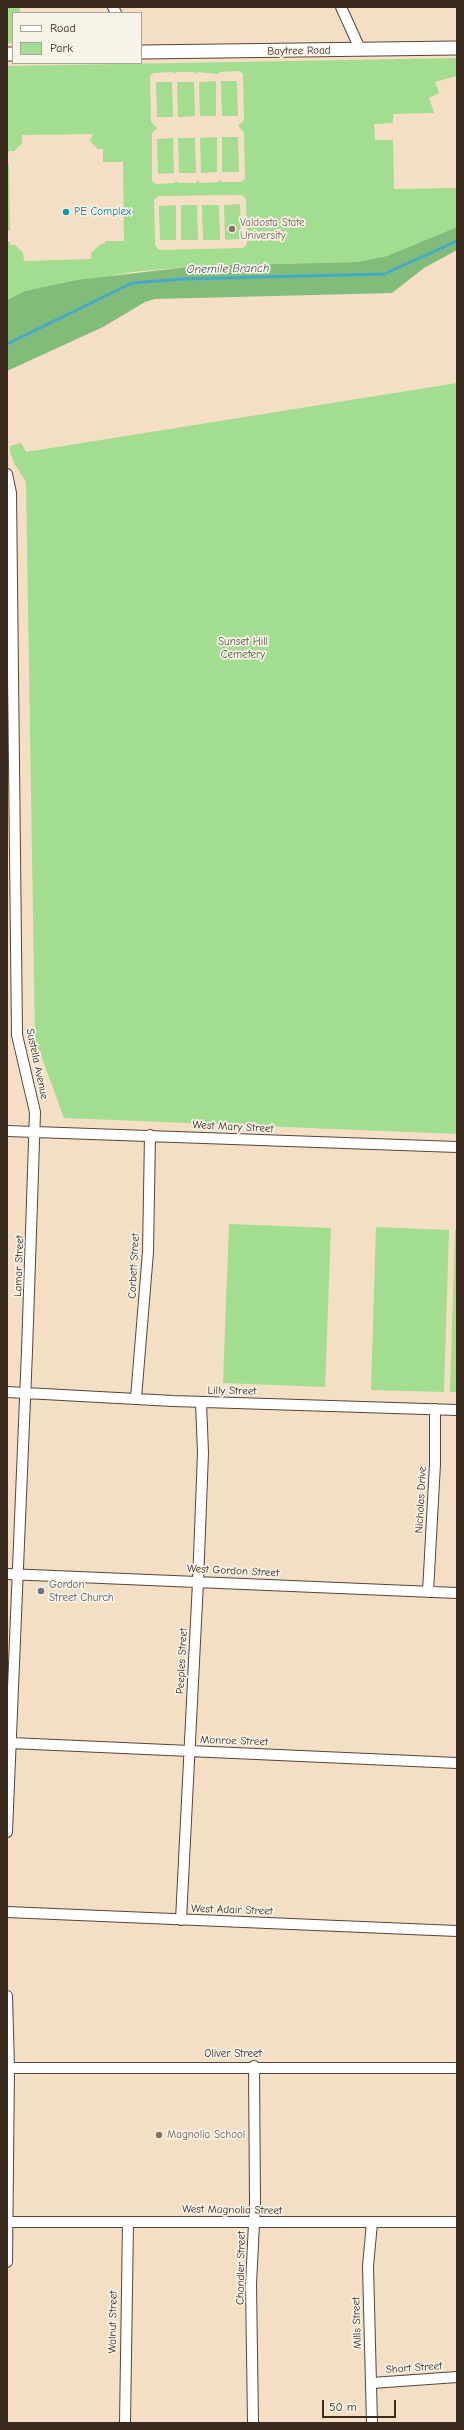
<!DOCTYPE html>
<style>
body{margin:0}
#map{position:relative;width:464px;height:2430px;overflow:hidden;background:#f4dfc5;font-family:"Comic Neue",sans-serif}
canvas{display:block}
.frame{position:absolute;inset:0;border:8px solid #3b2a1e;pointer-events:none}
.legend{position:absolute;left:12px;top:12px;width:130px;height:52px;box-sizing:border-box;background:#f7f3e8;border:1px solid #aca397;margin:0;padding:5px 7px;list-style:none;font-size:12px;color:#3b2a1e}
.legend li{display:flex;align-items:center;gap:8px;height:20px}
.legend b{width:20px;border:1px solid #aca397}
.scale{position:absolute;left:322px;top:2400px;width:74px;height:18px;box-sizing:border-box;border:2px solid #3b2a1e;border-top:0;padding-left:5px;font-size:12px;line-height:14px;white-space:nowrap;color:#3b2a1e;-webkit-text-stroke:3px #f7f3e8;paint-order:stroke}
</style>
<div id="map">
<canvas width="464" height="2430"></canvas>
<div class="frame"></div>
<ul class="legend">
<li><b style="height:5px;background:#fff"></b>Road</li>
<li><b style="height:11px;background:#a2dd90"></b>Park</li>
</ul>
<div class="scale">50 m</div>
</div>
<script>
const g = document.querySelector('canvas').getContext('2d');
g.lineJoin = 'round';
function fillPath(path, color) { g.fillStyle = color; g.fill(path, 'evenodd'); }
const poly = rows => new Path2D(rows.map(r => 'M' + r).join(''));
function trace(path, color, width, dash) { g.strokeStyle = color; g.lineWidth = width; g.lineCap = dash ? 'butt' : 'round'; g.setLineDash(dash || []); g.stroke(path); }
function label(font, color, halo, rows, align = 'center') {
  g.font = font + ' "Comic Neue",sans-serif'; g.lineWidth = 3.5; g.setLineDash([]); g.textBaseline = 'middle'; g.strokeStyle = halo; g.fillStyle = color; for (const [text, x, y, turn = 0] of rows) {
    g.save(); g.translate(x, y); g.rotate((+turn || 0) * Math.PI / 180); g.textAlign = isNaN(turn) ? turn : align; if (halo) g.strokeText(text, 0, 0); g.fillText(text, 0, 0); g.restore();
  }
}
fillPath(poly([
 [7,7,20,7,20,13,13,13,13,43,7,43],
 [457,58,457,76,435,82,439,93,429,98,434,113,393,114,393,123,374,124,375,140,393,140,394,189,457,188,457,227,387,256,358,262,196,266,132,272,25,291,7,300,7,242,10,242,10,245,15,245,23,253,24,261,91,259,91,253,101,244,105,244,105,241,124,241,123,162,103,162,103,149,98,149,90,141,93,134,22,135,22,143,14,151,9,151,7,157,7,66],
 [239,71,243,74,244,120,238,126,244,132,245,179,241,182,222,182,220,180,218,182,200,183,198,180,196,183,179,183,176,181,174,183,156,184,152,181,152,133,157,128,151,122,150,76,154,73,172,72,175,74,176,72,194,72,197,74,198,72,218,74,220,72],
 [242,195,246,199,247,244,243,248,159,250,155,245,154,200,158,196],
 [216,81,216,116,200,116,199,82],
 [221,81,237,81,238,116,222,116],
 [156,82,172,82,173,117,157,117],
 [177,82,194,82,195,116,178,117],
 [217,137,217,172,201,173,200,138],
 [222,137,238,137,239,172,222,172],
 [173,138,174,173,158,174,157,139],
 [178,138,195,138,196,173,179,173],
 [7,164,9,164,10,231,7,231],
 [240,204,241,239,225,240,224,205],
 [176,205,176,240,160,240,159,206],
 [181,205,197,205,198,240,181,240],
 [202,205,219,205,220,240,203,240],
 [457,383,457,1134,64,1118,35,1039,26,482,14,463,10,452,10,446,21,443,26,452],
 [229,1224,331,1228,325,1387,223,1383],
 [376,1227,449,1230,444,1392,371,1390],
 [455,1230,457,1230,457,1392,450,1392]
]), '#a2dd90');
fillPath(poly([
 [457,227,457,250,424,268,392,293,155,299,145,302,103,327,7,371,7,300,25,291,77,280,196,266,358,262,387,256]
]), '#81bc7a');
trace(poly([
 [7,344,132,283,182,279,384,274,457,241]
]), '#45aac5', 3);
const minor = poly([
 [113,7,116,13],
 [341,7,360,49],
 [7,474,11,493,17,1035,35,1112,27,1351,7,1832],
 [7,1131,457,1147],
 [7,1392,173,1401,457,1410],
 [136,1398,148,1252,150,1135],
 [7,1574,457,1593],
 [428,1592,435,1464,435,1409],
 [11,1743,457,1763],
 [7,1912,457,1931],
 [181,1920,198,1582,203,1453,201,1402],
 [7,1996,9,2068,7,2262],
 [9,2068,457,2068],
 [7,2222,457,2222],
 [372,2223,368,2266,372,2423],
 [372,2383,457,2377],
 [125,2423,128,2222],
 [253,2423,251,2284,255,2203,254,2066]
]);
const major = poly([
 [141,52,457,48],
 [7,54,13,54]
]);
trace(minor, '#574537', 12);
trace(major, '#574537', 15);
trace(minor, '#fff', 10);
trace(major, '#fff', 13);
for (const [x, y, r, color] of [
 [66,212,4,"#0f9aa8"],
 [232,229,4,"#8d6e63"],
 [41,1591,4,"#6b7280"],
 [159,2135,4,"#8d6e63"]
]) { const dot = new Path2D(); dot.arc(x, y, r, 0, 2 * Math.PI); g.fillStyle = color; g.fill(dot); trace(dot, '#f7f3e8', 1.5); }
label('11px', '#3b2a1e', '#f7f3e8', [
 ["Baytree Road",299,51,-1],
 ["Sustella Avenue",37,1064,78],
 ["West Mary Street",233,1127,3],
 ["Lamar Street",19,1266,-88],
 ["Corbett Street",134,1266,-87],
 ["Lilly Street",232,1391,1],
 ["Nicholas Drive",421,1500,-87],
 ["West Gordon Street",233,1571,3],
 ["Peeples Street",182,1661,-87],
 ["Monroe Street",234,1741,2],
 ["West Adair Street",232,1910,2],
 ["Oliver Street",233,2054],
 ["West Magnolia Street",232,2210,1],
 ["Chandler Street",241,2268,-89],
 ["Walnut Street",113,2322,-89],
 ["Mills Street",357,2323,-92],
 ["Short Street",414,2368,-4]
]);
label('11px', '#0d838f', '#f7f3e8', [
 ["PE Complex",74,212]
], 'left');
label('11px', '#785e54', '#f7f3e8', [
 ["Valdosta State",240,223],
 ["University",240,236],
 ["Magnolia School",167,2135]
], 'left');
label('11px', '#55573a', '#f7f3e8', [
 ["Sunset Hill",243,642],
 ["Cemetery",243,655]
]);
label('11px', '#5b616d', '#f7f3e8', [
 ["Gordon",49,1585],
 ["Street Church",49,1598]
], 'left');
label('italic 12px', '#3e5758', '#f7f3e8', [
 ["Onemile Branch",228,269,-1]
]);
</script>
